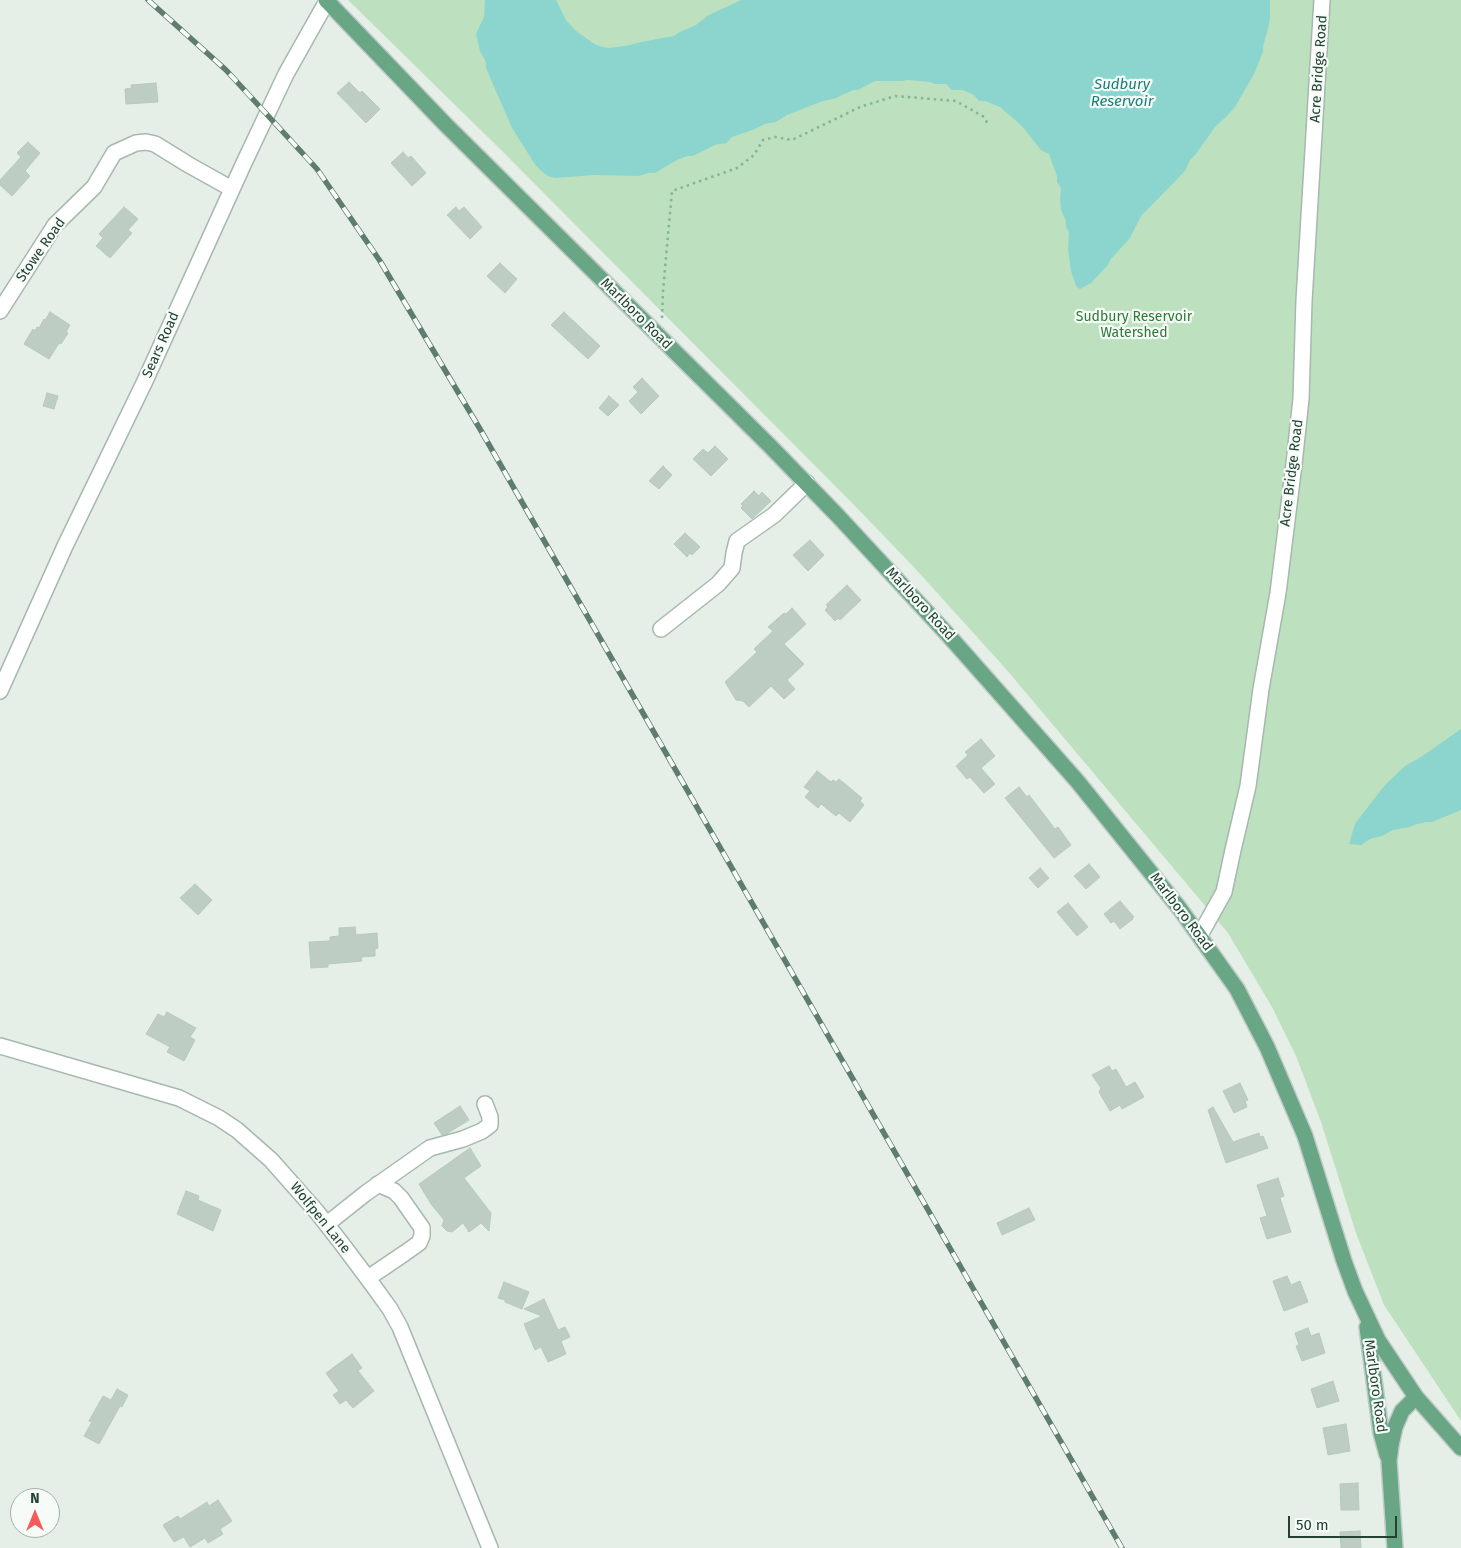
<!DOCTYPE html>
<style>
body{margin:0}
#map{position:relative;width:1461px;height:1548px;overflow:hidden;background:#e5efe8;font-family:"Fira Sans",sans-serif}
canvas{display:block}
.north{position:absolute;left:10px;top:1488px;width:50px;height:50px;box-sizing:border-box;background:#f6fbf7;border:1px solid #a2b1a8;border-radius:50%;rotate:0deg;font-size:14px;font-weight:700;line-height:20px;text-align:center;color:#234232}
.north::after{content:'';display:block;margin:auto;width:18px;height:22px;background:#f75a5b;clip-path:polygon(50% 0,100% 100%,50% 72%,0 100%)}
.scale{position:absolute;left:1288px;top:1516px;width:109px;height:22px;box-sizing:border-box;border:2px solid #234232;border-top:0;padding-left:6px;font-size:15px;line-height:18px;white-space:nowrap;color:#234232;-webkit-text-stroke:4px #f6fbf7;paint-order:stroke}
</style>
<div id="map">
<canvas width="1461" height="1548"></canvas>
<div class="north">N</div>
<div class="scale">50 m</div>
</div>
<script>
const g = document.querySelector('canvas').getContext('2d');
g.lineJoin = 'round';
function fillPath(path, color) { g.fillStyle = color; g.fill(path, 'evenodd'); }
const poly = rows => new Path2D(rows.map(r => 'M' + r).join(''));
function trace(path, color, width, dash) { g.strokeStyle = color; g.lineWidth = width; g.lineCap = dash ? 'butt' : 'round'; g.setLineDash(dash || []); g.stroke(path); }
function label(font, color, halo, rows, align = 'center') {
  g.font = font + ' "Fira Sans",sans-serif'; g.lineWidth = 4.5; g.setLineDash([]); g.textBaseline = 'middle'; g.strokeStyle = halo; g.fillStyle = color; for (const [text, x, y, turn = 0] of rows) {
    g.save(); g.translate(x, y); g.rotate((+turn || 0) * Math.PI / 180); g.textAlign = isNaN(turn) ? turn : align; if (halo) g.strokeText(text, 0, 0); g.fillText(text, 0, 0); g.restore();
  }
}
fillPath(poly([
 [348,0,1461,0,1461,1421,1384,1305,1356,1233,1321,1122,1296,1056,1272,1007,1228,933,1006,669,911,564,853,504,500,149]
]), '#bde0be');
fillPath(poly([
 [485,0,556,0,566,20,576,31,596,45,608,48,625,46,641,42,674,36,680,32,696,25,707,16,741,0,1270,0,1270,18,1268,29,1263,46,1263,52,1254,74,1235,107,1226,117,1215,127,1196,154,1190,160,1185,171,1141,216,1130,238,1111,259,1107,266,1091,283,1080,289,1076,286,1071,271,1068,249,1069,232,1066,227,1066,221,1061,210,1060,199,1061,188,1057,182,1057,176,1049,154,1041,150,1022,126,1000,107,985,101,979,101,974,95,963,90,952,90,946,84,935,84,930,82,908,80,902,81,875,81,858,90,853,90,836,98,820,102,787,115,776,122,765,124,755,129,732,137,726,143,715,145,693,156,687,156,677,160,655,173,649,173,638,176,594,175,556,178,550,177,545,174,536,166,512,128,486,68,486,62,480,51,476,34,484,17],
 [1461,729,1461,810,1432,822,1426,822,1414,825,1410,827,1393,830,1382,836,1370,839,1361,845,1349,844,1355,824,1361,816,1385,785,1405,766,1421,757]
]), '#8cd5ce');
const building = poly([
 [349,82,360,93,362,91,380,109,366,123,337,93,349,82],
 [156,83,158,102,126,104,125,89,132,88,131,85,156,83],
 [28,142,40,153,25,171,30,176,12,196,0,185,0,180,21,157,17,153,28,142],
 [403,152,408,158,411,156,426,173,412,186,391,163,403,152],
 [124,207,138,219,128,230,132,233,110,258,96,246,103,238,99,234,124,207],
 [456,207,459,211,464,207,482,227,470,239,447,215,456,207],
 [500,263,517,279,505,293,487,276,500,263],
 [50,312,70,325,66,332,68,333,61,344,59,343,49,359,24,344,33,329,35,331,37,327,39,328,44,319,45,320,50,312],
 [564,312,600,346,588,359,551,325,564,312],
 [642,378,659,396,641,414,629,401,638,392,633,387,642,378],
 [47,393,58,396,54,409,43,406,47,393],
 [609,396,619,405,608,416,599,408,609,396],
 [715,446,728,459,711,476,693,459,703,449,708,453,715,446],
 [663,466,672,475,659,489,649,481,663,466],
 [754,491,759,496,762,492,771,501,752,519,741,508,743,506,741,504,754,491],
 [685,533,700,547,692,555,690,553,687,557,674,544,685,533],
 [810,540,824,555,808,571,793,555,810,540],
 [847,585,861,600,840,620,838,618,835,621,825,610,828,607,826,605,847,585],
 [792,608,806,624,784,644,804,664,787,680,795,689,784,699,771,686,749,707,743,701,736,700,725,682,757,652,754,649,773,631,768,627,784,613,786,614,792,608],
 [981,739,995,756,981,768,995,784,984,793,970,777,967,779,956,766,968,755,965,752,981,739],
 [817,771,831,782,833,780,836,782,839,779,862,798,860,801,864,805,850,822,839,813,836,816,821,804,818,808,805,797,810,791,804,787,817,771],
 [1019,787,1027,797,1029,795,1055,829,1058,827,1071,845,1054,858,1005,798,1019,787],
 [1089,864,1100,877,1086,889,1074,876,1089,864],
 [1040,868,1049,878,1038,888,1029,878,1040,868],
 [195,884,212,900,198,915,180,898,195,884],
 [1120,901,1134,917,1132,918,1133,919,1120,929,1114,921,1111,923,1104,914,1120,901],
 [1068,903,1088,927,1077,936,1057,912,1068,903],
 [355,927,356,935,377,933,378,948,375,949,375,956,361,957,362,961,328,964,328,967,311,968,309,942,330,941,330,937,339,936,339,928,355,927],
 [167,1012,196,1028,190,1037,195,1040,184,1061,167,1052,170,1047,146,1034,158,1014,164,1017,167,1012],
 [1109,1066,1112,1071,1116,1069,1126,1087,1135,1082,1144,1097,1122,1109,1120,1105,1110,1111,1099,1092,1101,1088,1092,1075,1109,1066],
 [1240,1083,1248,1100,1245,1101,1247,1107,1234,1113,1223,1091,1240,1083],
 [460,1106,469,1120,448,1133,442,1135,434,1123,460,1106],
 [1213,1107,1233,1142,1259,1133,1260,1137,1263,1136,1268,1148,1226,1163,1208,1110,1213,1107],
 [470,1148,481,1166,464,1178,491,1213,489,1231,481,1223,469,1232,463,1223,452,1232,447,1231,442,1226,444,1220,431,1204,419,1184,470,1148],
 [1278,1178,1284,1196,1280,1198,1291,1232,1267,1239,1260,1218,1267,1216,1257,1185,1278,1178],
 [186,1191,199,1196,198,1200,221,1210,213,1231,177,1214,186,1191],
 [1029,1208,1035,1220,1002,1235,997,1223,1029,1208],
 [1287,1276,1291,1285,1300,1281,1308,1302,1284,1311,1273,1281,1287,1276],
 [504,1282,529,1292,522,1309,505,1302,505,1300,498,1298,504,1282],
 [544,1299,558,1330,565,1327,570,1337,561,1341,566,1354,548,1362,541,1347,535,1350,524,1324,542,1316,524,1309,544,1299],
 [1308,1328,1311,1336,1319,1333,1325,1353,1302,1361,1296,1346,1299,1345,1295,1333,1308,1328],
 [352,1354,362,1368,358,1371,374,1391,353,1408,346,1400,340,1404,333,1395,339,1391,326,1373,352,1354],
 [1333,1381,1339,1401,1317,1408,1311,1389,1333,1381],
 [117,1389,128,1395,122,1407,120,1406,99,1444,84,1436,92,1422,89,1421,103,1396,111,1400,117,1389],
 [1346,1424,1350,1451,1328,1455,1323,1428,1346,1424],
 [1358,1483,1359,1510,1341,1510,1340,1484,1358,1483],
 [218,1500,232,1521,220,1529,223,1534,208,1543,205,1538,190,1547,184,1537,174,1542,163,1525,178,1516,180,1519,207,1502,209,1506,218,1500],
 [1360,1531,1361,1548,1341,1548,1340,1532,1360,1531]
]);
fillPath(building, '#bdcdc3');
trace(building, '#b7c9bd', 1);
const minor = poly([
 [0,311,55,225,94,187,114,153,136,143,146,142,155,144,189,165,232,189],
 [661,629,718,584,732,568,734,553,737,541,774,515,807,483],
 [0,691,65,546,145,381,243,165,286,74,327,1],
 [1200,935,1224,892,1233,850,1248,786,1261,689,1278,593,1294,464,1301,399,1304,301,1322,0],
 [0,1046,179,1098,219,1118,237,1130,271,1160,317,1212,342,1244,372,1284,390,1309,400,1327,490,1548],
 [327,1224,366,1193,430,1148,463,1139,482,1131,490,1125,490,1117,485,1104],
 [368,1278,405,1253,419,1243,422,1236,422,1228,401,1198,394,1191,378,1184]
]);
const major = poly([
 [326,0,446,125,770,446,838,516,949,636,1078,782,1180,909,1237,989,1267,1047,1305,1136,1344,1261,1355,1291,1378,1340,1416,1397,1461,1448],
 [1367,1327,1381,1433,1387,1455],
 [1395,1548,1389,1461,1391,1445,1395,1427,1402,1411,1416,1397]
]);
trace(minor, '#a7b8ae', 18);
trace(major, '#c1cac6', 18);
trace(poly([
 [662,318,663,291,672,191,737,168,754,155,763,140,775,137,792,140,860,107,895,96,956,101,984,117,989,126]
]), '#84b499', 2.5, [2.5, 4]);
trace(minor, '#fff', 15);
trace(major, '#68a686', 15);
const rail = poly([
 [148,0,226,70,317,169,380,261,480,429,1122,1548]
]);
trace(rail, '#5e7d6d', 5.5);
trace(rail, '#f6fbf7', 4, [11]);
label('14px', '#234232', '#f6fbf7', [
 ["Acre Bridge Road",1319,69,-86],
 ["Stowe Road",41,250,-55],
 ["Marlboro Road",636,314,45],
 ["Sears Road",161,345,-66],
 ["Acre Bridge Road",1292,473,-83],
 ["Marlboro Road",920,604,47],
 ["Marlboro Road",1181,912,53],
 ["Wolfpen Lane",320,1218,51],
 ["Marlboro Road",1375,1386,82]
]);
label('14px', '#2b7b36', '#f6fbf7', [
 ["Sudbury Reservoir",1134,317],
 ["Watershed",1134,333]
]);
label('italic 15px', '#198179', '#f6fbf7', [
 ["Sudbury",1122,85],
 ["Reservoir",1122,102]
]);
</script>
